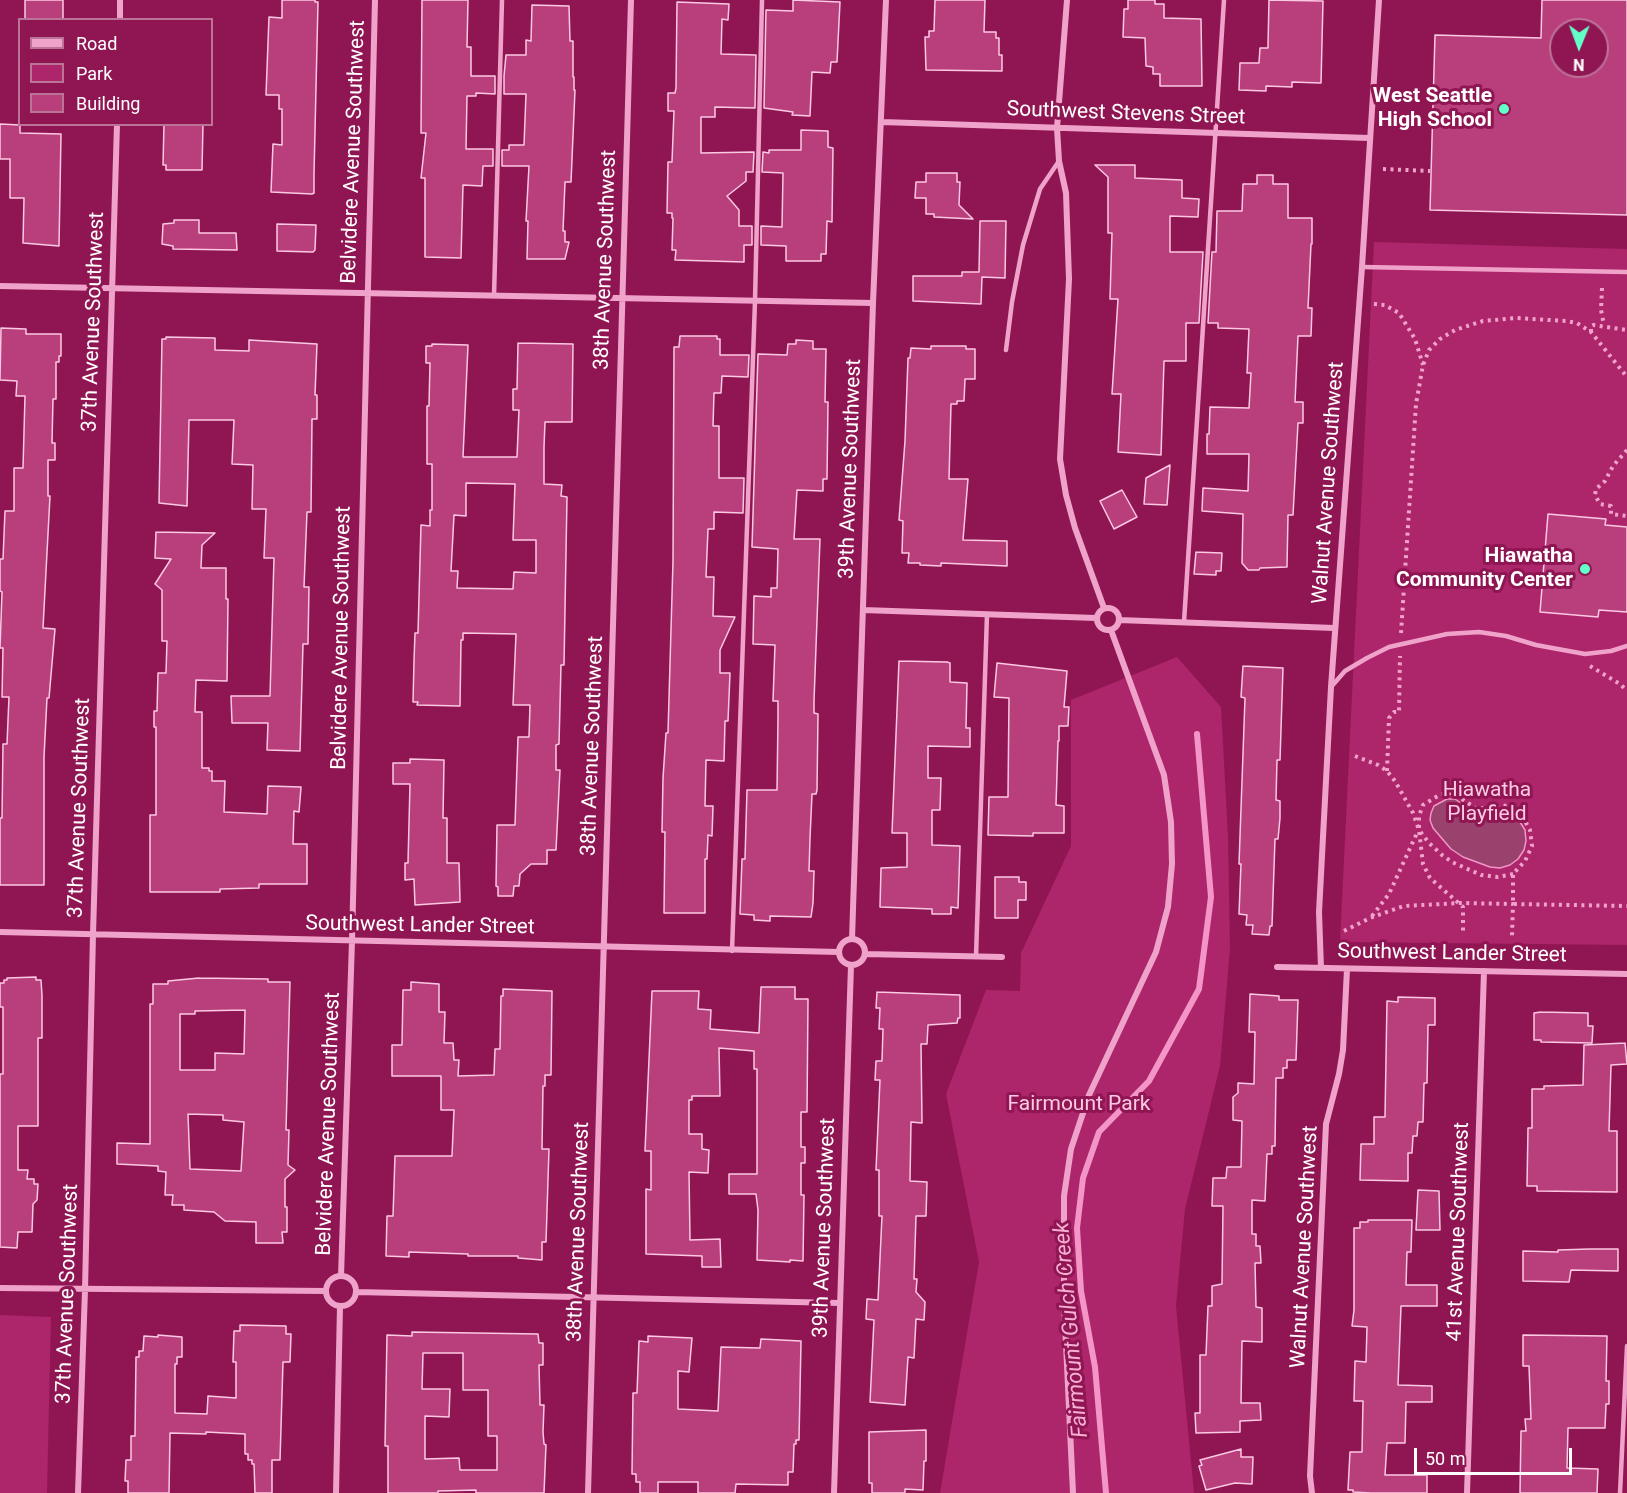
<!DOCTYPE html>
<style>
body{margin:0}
#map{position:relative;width:1627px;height:1493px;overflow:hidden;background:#901653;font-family:Roboto,sans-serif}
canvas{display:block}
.legend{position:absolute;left:18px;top:18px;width:195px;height:108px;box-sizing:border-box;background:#901653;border:2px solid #bc7398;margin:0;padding:8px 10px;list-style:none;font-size:18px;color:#fff}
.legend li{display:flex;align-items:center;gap:12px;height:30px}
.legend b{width:30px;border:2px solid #bc7398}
.north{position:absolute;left:1549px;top:18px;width:60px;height:60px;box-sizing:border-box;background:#901653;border:2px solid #bc7398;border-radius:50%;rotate:181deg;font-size:16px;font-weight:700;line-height:24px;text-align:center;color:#fff}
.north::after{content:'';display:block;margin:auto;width:21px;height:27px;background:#62ffc8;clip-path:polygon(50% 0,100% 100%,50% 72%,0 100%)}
.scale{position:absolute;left:1414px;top:1448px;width:158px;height:27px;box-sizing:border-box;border:3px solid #fff;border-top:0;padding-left:8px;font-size:18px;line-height:21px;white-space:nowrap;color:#fff;-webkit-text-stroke:4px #901653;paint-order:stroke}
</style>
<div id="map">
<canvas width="1627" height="1493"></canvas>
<ul class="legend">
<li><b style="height:8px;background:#f0a3ca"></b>Road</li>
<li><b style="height:16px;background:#ad256a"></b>Park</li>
<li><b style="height:16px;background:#b93e7c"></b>Building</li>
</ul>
<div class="north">N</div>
<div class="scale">50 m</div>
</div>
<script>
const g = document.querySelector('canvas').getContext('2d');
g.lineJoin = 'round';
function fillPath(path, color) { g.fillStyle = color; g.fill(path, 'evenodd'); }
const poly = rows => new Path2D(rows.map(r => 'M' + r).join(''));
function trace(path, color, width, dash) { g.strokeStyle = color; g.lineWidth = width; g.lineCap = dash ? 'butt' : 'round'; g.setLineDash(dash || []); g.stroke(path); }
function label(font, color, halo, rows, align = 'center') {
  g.font = font + ' Roboto,sans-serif'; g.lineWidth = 6; g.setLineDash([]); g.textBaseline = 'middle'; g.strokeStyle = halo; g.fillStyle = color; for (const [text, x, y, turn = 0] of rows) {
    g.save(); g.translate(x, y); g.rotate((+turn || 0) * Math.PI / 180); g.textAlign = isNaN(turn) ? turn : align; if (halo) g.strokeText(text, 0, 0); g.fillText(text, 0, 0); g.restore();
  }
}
fillPath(poly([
 [1374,242,1627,249,1627,945,1340,942],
 [1177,657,1221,707,1228,836,1230,948,1220,1066,1185,1209,1176,1306,1194,1493,940,1493,979,1262,946,1094,986,990,1020,991,1021,953,1071,846,1071,700],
 [0,1315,51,1317,47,1493,0,1493]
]), '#ad256a');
const water = poly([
 [1447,799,1455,799,1471,810,1480,814,1503,811,1513,815,1520,822,1525,830,1526,841,1524,850,1518,859,1510,865,1500,868,1490,867,1463,857,1451,849,1433,828,1430,820,1431,813,1434,806,1447,799]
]);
fillPath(water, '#99426d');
trace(water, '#f395c6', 1.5);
trace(poly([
 [1106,1493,1095,1367,1081,1291,1077,1228,1083,1178,1099,1132,1149,1081,1199,989,1211,897,1197,734]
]), '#f395c6', 6);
const building = poly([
 [25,0,63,0,63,20,25,20,25,0],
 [282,0,315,0,315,2,318,2,314,174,314,193,312,194,271,192,273,144,282,145,282,109,279,109,279,95,266,95,269,17,282,18,282,0],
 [422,0,468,0,467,47,471,47,471,76,495,76,495,94,476,93,476,96,467,96,466,149,493,149,493,166,483,166,482,186,463,185,461,258,425,257,425,178,421,178,426,133,421,133,422,0],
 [793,0,840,2,837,62,831,62,830,73,812,72,810,116,792,115,793,112,764,108,766,10,793,11,793,0],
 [935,0,985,0,984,32,996,32,996,38,999,38,999,55,1002,55,1002,71,926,70,925,37,929,37,929,31,934,31,935,0],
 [1128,0,1155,0,1155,4,1164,4,1164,18,1201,19,1202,86,1160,86,1160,74,1153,74,1153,67,1146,66,1145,38,1123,37,1124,9,1128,9,1128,0],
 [1269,0,1323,1,1321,83,1292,82,1292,87,1266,86,1266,91,1239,90,1240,63,1259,63,1260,48,1268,48,1268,46,1269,0],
 [1542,0,1627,0,1627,215,1430,210,1435,35,1541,38,1542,0],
 [1561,30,1597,30,1597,66,1561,66,1561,30],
 [677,2,729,4,728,20,722,19,721,54,756,55,755,108,715,107,715,117,701,117,701,153,754,152,753,172,746,172,746,181,727,196,739,210,739,226,752,226,752,245,744,245,744,262,675,260,676,250,672,250,673,218,672,218,672,213,667,213,668,162,672,162,674,111,668,111,668,93,675,93,676,88,677,2],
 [532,5,569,6,570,41,573,41,573,77,574,77,574,90,575,90,571,182,565,182,563,231,565,231,565,242,569,242,565,259,527,259,528,221,526,221,529,166,502,166,502,150,509,150,509,145,524,145,526,94,504,94,504,76,506,55,526,55,526,40,531,41,532,5],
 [0,124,20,125,20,133,61,134,59,246,23,243,24,198,10,198,10,159,0,159,0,124],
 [164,124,203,124,202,170,166,170,166,165,163,165,164,124],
 [801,130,828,131,828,147,833,148,832,222,827,221,826,254,821,254,821,261,786,261,786,246,761,245,761,226,782,227,783,173,762,172,763,152,769,153,769,150,801,150,801,130],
 [1095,165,1135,165,1135,178,1182,180,1182,198,1199,199,1198,217,1170,216,1170,252,1203,252,1199,323,1186,323,1186,361,1164,361,1161,455,1118,452,1121,394,1112,394,1118,299,1110,299,1112,233,1108,233,1108,177,1095,165],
 [926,173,957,173,957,182,960,182,959,205,973,219,934,217,934,214,926,214,926,198,915,198,916,182,926,182,926,173],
 [1257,175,1273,175,1273,184,1288,184,1288,218,1312,218,1312,244,1311,244,1308,308,1312,308,1311,336,1298,336,1295,402,1303,402,1303,423,1298,423,1293,515,1288,515,1287,567,1260,568,1259,570,1248,570,1242,563,1243,514,1202,511,1203,488,1248,491,1249,454,1207,454,1207,434,1209,434,1210,407,1249,408,1251,373,1247,373,1249,329,1218,328,1218,323,1208,323,1212,252,1216,252,1217,211,1242,211,1243,184,1257,184,1257,175],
 [174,220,199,220,199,233,236,233,237,250,173,249,173,246,162,244,163,224,174,223,174,220],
 [980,221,1006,221,1005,278,982,277,981,304,913,301,913,276,962,276,962,272,979,272,980,221],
 [277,224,316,225,315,250,313,252,277,251,277,224],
 [1,328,26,329,26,334,61,334,61,356,59,356,59,362,56,362,56,399,53,399,52,443,55,443,55,460,48,460,48,496,50,496,43,628,55,629,49,698,47,698,44,757,44,885,0,885,0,818,2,818,3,744,7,744,9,697,2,697,3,648,0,648,2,592,0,591,0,559,3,559,5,511,14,511,14,468,23,468,25,396,16,396,17,381,0,380,1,328],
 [680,336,717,336,717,339,720,339,720,355,749,355,748,377,722,376,721,393,714,393,713,426,719,426,719,478,744,478,743,513,714,512,714,529,708,529,706,577,714,577,713,616,735,617,720,650,720,673,730,673,728,721,725,721,724,761,706,760,705,806,713,806,712,836,708,835,707,859,705,859,705,913,664,913,665,832,662,832,663,778,666,733,668,733,673,561,674,347,679,347,680,336],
 [166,337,215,338,215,350,249,351,249,340,317,344,315,395,317,395,317,419,312,419,311,512,307,512,304,587,309,587,308,644,303,644,300,751,267,750,268,723,232,723,231,696,270,696,274,558,264,558,266,509,252,509,253,465,232,464,234,420,189,420,187,506,159,503,162,339,166,339,166,337],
 [796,340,813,341,813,349,826,349,825,402,828,402,827,479,823,479,823,491,797,490,794,539,820,539,814,701,814,713,818,714,817,790,816,794,812,794,810,838,809,871,814,871,813,903,811,917,770,916,770,921,754,920,754,915,740,914,742,859,745,859,747,790,777,790,778,718,778,701,773,701,775,645,753,644,754,596,771,597,771,588,777,588,778,549,752,547,758,354,787,355,788,344,796,344,796,340],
 [518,343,573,344,572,422,545,422,544,447,544,484,562,485,561,496,567,497,564,665,561,665,559,744,556,745,556,770,560,770,556,850,547,850,547,864,531,864,520,874,519,886,514,886,513,896,498,896,498,887,496,886,497,825,515,825,518,737,529,737,530,705,513,705,516,634,463,633,463,640,461,640,460,706,417,705,418,702,413,702,414,661,415,633,418,633,421,525,430,526,430,510,432,510,432,464,427,464,427,406,429,406,430,363,426,363,426,346,432,346,432,344,468,345,463,457,517,457,519,410,513,410,513,389,517,389,518,343],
 [466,483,515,484,513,540,536,540,536,573,514,572,513,589,457,588,458,571,451,571,454,515,466,516,466,483],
 [931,346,966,346,966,349,975,349,975,379,965,379,964,401,957,401,957,404,951,404,949,479,968,479,963,540,1007,541,1007,566,941,563,941,566,920,565,920,563,908,563,909,553,902,553,903,521,899,520,905,441,908,358,910,358,911,348,931,349,931,346],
 [1170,465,1167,505,1144,504,1146,478,1170,465],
 [1122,490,1137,517,1114,529,1100,501,1122,490],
 [1548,514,1606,519,1605,525,1627,527,1627,612,1599,610,1598,617,1540,612,1548,514],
 [156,532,215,533,202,545,201,568,226,568,226,599,228,599,227,681,196,680,195,712,202,712,202,768,209,768,209,771,212,771,212,781,225,781,224,812,267,814,268,786,301,787,299,812,294,811,293,844,307,844,307,884,259,884,259,888,220,889,220,892,150,892,150,815,156,815,156,727,154,727,154,711,157,711,158,673,166,673,167,641,162,641,162,590,155,584,171,559,155,558,156,532],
 [1196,552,1222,553,1221,571,1216,571,1216,575,1194,574,1196,552],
 [899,661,947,662,950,663,950,682,967,683,966,728,970,728,970,747,928,746,928,778,941,778,940,810,932,810,932,845,960,846,958,908,951,907,951,914,932,914,932,909,880,907,881,868,907,867,907,833,892,833,899,661],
 [997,663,1067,671,1064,707,1069,707,1068,726,1059,726,1059,741,1058,741,1056,805,1064,806,1064,833,1033,833,1033,836,988,835,989,797,1008,797,1009,698,994,697,997,663],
 [1243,666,1283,668,1280,760,1277,760,1276,800,1280,801,1280,818,1278,839,1275,839,1272,926,1270,926,1269,935,1252,934,1253,925,1246,925,1247,915,1239,914,1241,864,1239,864,1245,698,1241,697,1243,666],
 [410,759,444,760,443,818,447,818,447,863,459,863,460,902,415,905,414,879,405,880,405,863,408,863,410,784,393,784,393,763,410,763,410,759],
 [995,877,1019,877,1019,882,1026,882,1026,900,1018,900,1018,918,995,918,995,877],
 [36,977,36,980,41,980,42,996,42,1038,38,1038,38,1126,18,1126,18,1170,28,1170,27,1179,34,1179,34,1184,38,1184,37,1200,33,1204,32,1232,18,1232,17,1248,0,1247,0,1074,3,1074,3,1007,0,1007,0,983,4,983,4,980,7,980,7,978,36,977],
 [199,978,268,979,268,982,290,982,286,1130,289,1130,288,1165,295,1170,285,1179,285,1207,287,1207,287,1232,282,1232,283,1243,256,1243,256,1222,225,1221,214,1212,184,1210,184,1205,172,1205,173,1195,165,1195,166,1172,158,1171,158,1166,117,1164,117,1143,150,1144,150,1004,153,1004,153,984,168,984,168,981,199,978],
 [245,1010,244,1054,215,1053,215,1070,180,1070,180,1014,195,1014,195,1011,245,1010],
 [188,1114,223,1115,223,1120,244,1122,241,1171,190,1169,188,1114],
 [411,982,439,984,439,1012,445,1012,444,1043,453,1043,454,1060,459,1060,458,1076,494,1075,495,1049,500,1049,501,996,503,996,503,989,552,991,551,1075,545,1075,545,1086,543,1086,542,1149,549,1149,546,1242,542,1242,542,1260,518,1258,518,1256,468,1256,468,1254,409,1252,409,1257,386,1256,387,1216,393,1216,395,1156,452,1156,454,1110,441,1110,441,1076,392,1076,392,1045,402,1045,403,990,411,990,411,982],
 [761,987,795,987,795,999,808,999,807,1112,801,1112,801,1147,805,1147,805,1163,801,1163,801,1195,804,1195,803,1261,790,1260,790,1262,757,1260,758,1210,756,1194,729,1194,729,1174,757,1174,757,1069,754,1069,754,1051,719,1048,720,1096,692,1096,692,1100,689,1100,689,1134,702,1134,702,1149,709,1150,708,1173,689,1172,690,1240,720,1239,721,1267,702,1267,702,1256,646,1254,646,1189,651,1190,651,1151,645,1151,652,991,699,991,698,1009,711,1010,710,1029,759,1033,761,987],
 [877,992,960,995,960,1018,958,1018,957,1023,928,1025,927,1044,921,1044,922,1123,911,1122,910,1181,927,1182,926,1216,916,1216,914,1279,917,1279,916,1292,925,1302,924,1320,916,1319,914,1358,908,1357,905,1405,870,1402,874,1320,866,1319,867,1299,878,1300,882,1216,879,1216,879,1170,876,1170,880,1080,875,1080,876,1061,882,1061,883,1029,879,1029,880,1008,876,1008,877,992],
 [1250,994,1279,996,1279,1000,1298,1000,1296,1060,1287,1060,1287,1068,1283,1068,1283,1078,1276,1078,1275,1146,1272,1146,1272,1154,1267,1154,1265,1201,1252,1200,1252,1234,1256,1234,1256,1246,1260,1246,1261,1263,1255,1263,1256,1307,1262,1308,1262,1342,1242,1341,1241,1403,1260,1403,1261,1420,1240,1421,1240,1432,1196,1433,1195,1413,1200,1413,1200,1355,1206,1355,1208,1306,1212,1306,1212,1286,1222,1284,1223,1206,1212,1206,1213,1178,1226,1178,1227,1167,1241,1167,1242,1121,1233,1120,1233,1097,1238,1093,1238,1083,1254,1084,1255,1032,1249,1032,1250,994],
 [1398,997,1435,998,1435,1025,1428,1025,1427,1083,1424,1083,1423,1122,1418,1122,1417,1136,1413,1136,1412,1153,1408,1153,1408,1181,1360,1180,1361,1144,1374,1144,1374,1117,1385,1117,1387,1001,1398,1002,1398,997],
 [1541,1012,1588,1013,1588,1026,1593,1026,1592,1043,1541,1042,1541,1040,1534,1040,1534,1013,1541,1012],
 [1625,1043,1627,1064,1611,1065,1609,1131,1617,1131,1617,1192,1537,1191,1537,1186,1527,1186,1528,1128,1532,1128,1532,1089,1544,1089,1544,1086,1583,1085,1584,1045,1625,1043],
 [1418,1190,1439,1191,1440,1230,1416,1230,1418,1190],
 [1368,1220,1412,1220,1411,1252,1407,1252,1406,1285,1437,1285,1437,1306,1401,1306,1398,1385,1432,1386,1432,1402,1406,1402,1405,1443,1387,1443,1385,1475,1427,1475,1427,1493,1371,1493,1353,1492,1353,1490,1348,1490,1350,1452,1362,1452,1363,1401,1354,1401,1355,1361,1366,1362,1367,1327,1352,1326,1354,1310,1354,1228,1360,1228,1360,1222,1368,1222,1368,1220],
 [1590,1249,1618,1249,1618,1271,1571,1270,1569,1282,1523,1281,1523,1251,1558,1252,1558,1250,1590,1249],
 [240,1325,286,1326,286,1334,291,1334,290,1362,283,1362,280,1460,272,1460,272,1493,255,1493,254,1464,252,1464,252,1460,248,1460,248,1454,245,1454,245,1434,206,1432,206,1434,170,1433,169,1493,128,1493,128,1481,125,1481,126,1460,131,1460,131,1436,135,1436,136,1357,139,1357,139,1351,143,1351,144,1336,158,1337,158,1335,182,1337,182,1357,177,1357,177,1364,175,1364,175,1413,207,1414,208,1396,236,1398,236,1362,233,1362,234,1331,240,1331,240,1325],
 [412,1332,538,1334,539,1343,543,1343,543,1365,539,1365,540,1405,544,1405,543,1432,544,1444,546,1445,544,1493,476,1493,476,1490,438,1491,438,1493,388,1493,388,1446,385,1446,387,1335,412,1336,412,1332],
 [423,1353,463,1353,463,1390,488,1390,488,1436,497,1436,497,1470,460,1470,459,1458,425,1459,425,1416,449,1417,450,1389,422,1389,423,1353],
 [1523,1335,1607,1336,1606,1381,1609,1381,1609,1404,1606,1404,1605,1428,1568,1428,1567,1468,1598,1469,1597,1493,1520,1493,1521,1431,1526,1431,1525,1419,1531,1419,1529,1366,1523,1366,1523,1335],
 [648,1336,692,1338,689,1372,678,1371,678,1409,718,1411,721,1347,760,1348,761,1339,801,1341,799,1440,796,1440,796,1444,794,1444,793,1472,788,1472,788,1485,736,1484,735,1493,698,1493,698,1482,658,1482,658,1493,640,1493,640,1482,636,1482,636,1474,632,1474,633,1393,637,1393,639,1341,648,1342,648,1336],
 [926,1430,926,1461,924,1461,923,1490,905,1489,905,1493,872,1493,872,1483,869,1483,869,1432,926,1430],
 [1241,1449,1241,1457,1253,1457,1252,1484,1235,1483,1206,1490,1199,1466,1202,1465,1200,1460,1241,1449]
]);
fillPath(building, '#b93e7c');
trace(building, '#fbc9e3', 1.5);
trace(poly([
 [1383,169,1430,171],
 [1602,288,1601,310,1604,325],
 [1374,304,1385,305,1399,313,1415,339,1423,365],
 [1591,332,1591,326,1593,325,1627,330],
 [1627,450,1613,466,1605,481,1596,489,1595,495,1600,504,1611,506,1611,514,1627,516],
 [1401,633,1416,404,1423,365,1429,350,1440,339,1455,330,1483,321,1516,318,1566,321,1577,323,1591,332,1627,377],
 [1590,666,1620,684,1627,691],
 [1355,756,1378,765,1387,771,1395,781,1413,813,1419,830,1423,864,1430,878,1463,907,1463,935],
 [1387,771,1389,718,1394,712,1399,712,1400,656],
 [1513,874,1498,877,1481,875,1452,862,1442,855,1429,843,1419,830,1419,816,1423,805,1441,794,1453,793,1477,809,1501,805,1512,807,1520,812,1530,830,1532,846,1525,861,1513,874,1513,904,1627,906],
 [1372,916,1389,894,1417,833],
 [1344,931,1370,918,1404,906,1461,903,1513,904,1512,936]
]), '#f0a3ca', 4, [3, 4.5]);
trace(poly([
 [1362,267,1627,272],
 [494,296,502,0],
 [1006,350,1012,302,1023,245,1040,189,1059,161],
 [1184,622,1224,0],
 [1331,687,1345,671,1367,658,1389,647,1447,634,1479,632,1506,636,1536,645,1585,654,1611,651,1627,646],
 [732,951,755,301,762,0],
 [976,957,987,614],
 [1620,1493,1627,1346]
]), '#f0a3ca', 4.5);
trace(poly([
 [1067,0,1057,128,1059,161,1066,193,1069,279,1060,459,1066,495,1075,528,1104,608],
 [120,20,120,0],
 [882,122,1369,138],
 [0,286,873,303],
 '1097 619a11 11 0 1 1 22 0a11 11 0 1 1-22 0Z',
 [863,610,1096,618],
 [1119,620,1334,628],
 [0,932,839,952],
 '839 952a13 13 0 1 1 26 0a13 13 0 1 1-26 0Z',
 [852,939,873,303,886,0],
 [865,954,1002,957],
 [1277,967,1627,974],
 [1321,968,1319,912,1331,687,1362,267,1379,0],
 [341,1276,352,941,375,0],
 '326 1291a15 15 0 1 1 30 0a15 15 0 1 1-30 0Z',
 [0,1288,326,1291],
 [356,1292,839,1303],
 [78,1493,85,1290,93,934,117,124],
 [336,1493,340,1306],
 [588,1493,631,0],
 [834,1493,851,965],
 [1073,1493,1064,1301,1064,1196,1071,1149,1089,1095,1156,952,1168,907,1172,864,1171,822,1164,775,1111,630],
 [1312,1493,1310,1476,1326,1124,1339,1074,1343,1050,1347,969],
 [1467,1493,1484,971]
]), '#f0a3ca', 6);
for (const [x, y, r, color] of [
 [1504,109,6,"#62ffc8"],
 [1585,569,6,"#62ffc8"]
]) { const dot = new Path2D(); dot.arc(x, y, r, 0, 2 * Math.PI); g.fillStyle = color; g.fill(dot); trace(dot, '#901653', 2); }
label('bold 21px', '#fff', '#901653', [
 ["West Seattle",1492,97],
 ["High School",1492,121],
 ["Hiawatha",1573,557],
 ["Community Center",1573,581]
], 'right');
label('21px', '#fff', '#901653', [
 ["Southwest Stevens Street",1126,114,2],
 ["Belvidere Avenue Southwest",354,152,-88],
 ["38th Avenue Southwest",606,260,-88],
 ["37th Avenue Southwest",94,322,-88],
 ["39th Avenue Southwest",851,469,-88],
 ["Walnut Avenue Southwest",1329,483,-86],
 ["Belvidere Avenue Southwest",342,638,-89],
 ["38th Avenue Southwest",593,746,-88],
 ["37th Avenue Southwest",80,808,-88],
 ["Southwest Lander Street",420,926,1],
 ["Southwest Lander Street",1452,954,1],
 ["Belvidere Avenue Southwest",329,1124,-88],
 ["39th Avenue Southwest",825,1228,-88],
 ["38th Avenue Southwest",579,1232,-88],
 ["41st Avenue Southwest",1459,1232,-88],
 ["Walnut Avenue Southwest",1305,1247,-87],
 ["37th Avenue Southwest",68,1294,-88]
]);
label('21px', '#fbc9e3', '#901653', [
 ["Hiawatha",1487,791],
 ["Playfield",1487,815],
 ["Fairmount Park",1079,1105]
]);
label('italic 22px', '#f7afd4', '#901653', [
 ["Fairmount Gulch Creek",1072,1330,-95]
]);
</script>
